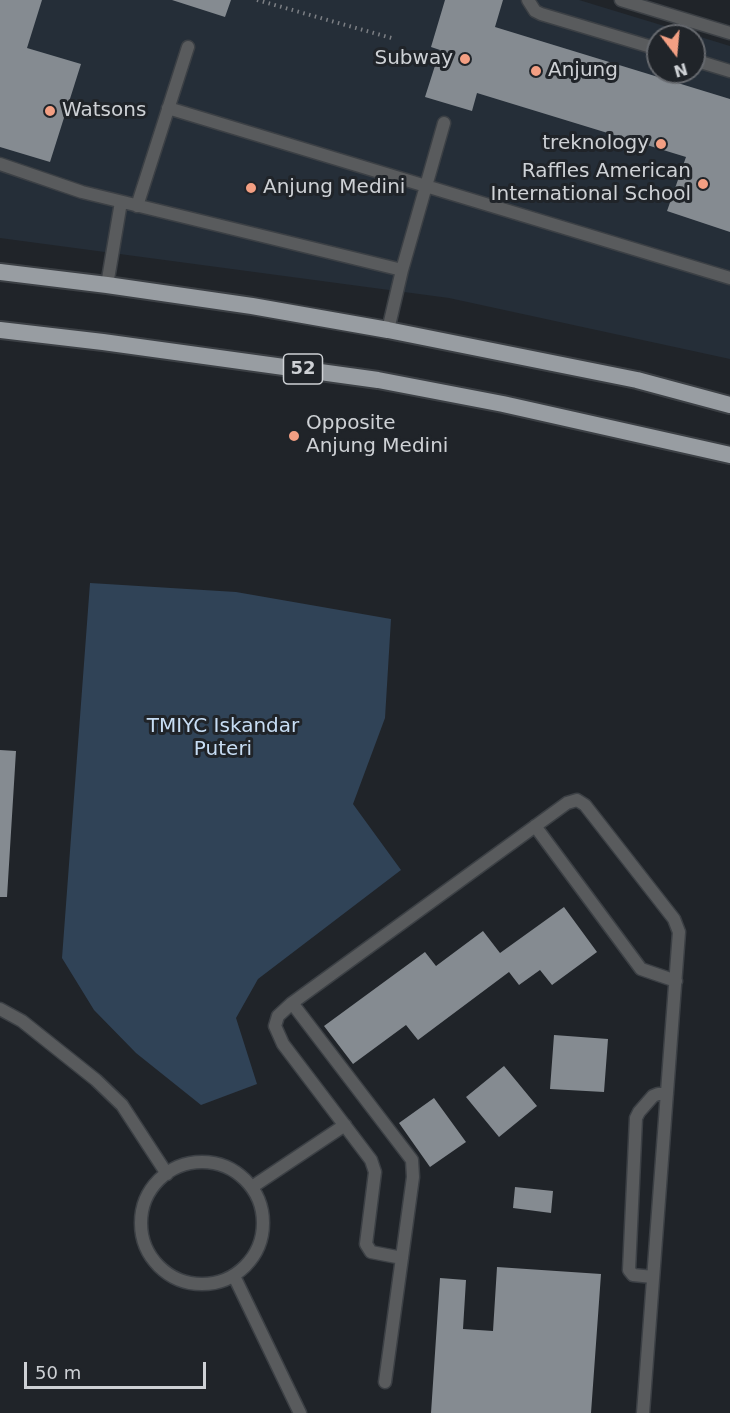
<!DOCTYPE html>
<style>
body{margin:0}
#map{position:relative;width:730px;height:1413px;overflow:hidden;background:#202429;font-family:"DejaVu Sans",sans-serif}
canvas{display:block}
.north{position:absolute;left:646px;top:24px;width:60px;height:60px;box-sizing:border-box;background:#202429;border:2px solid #66696e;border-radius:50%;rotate:164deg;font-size:16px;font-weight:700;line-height:24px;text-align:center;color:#ced1d5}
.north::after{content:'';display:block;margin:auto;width:21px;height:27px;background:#f39f83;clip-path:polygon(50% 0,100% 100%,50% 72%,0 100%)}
.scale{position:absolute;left:24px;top:1362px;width:182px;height:27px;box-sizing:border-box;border:3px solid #ced1d5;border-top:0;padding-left:8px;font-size:18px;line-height:21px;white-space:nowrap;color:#ced1d5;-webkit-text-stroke:4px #202429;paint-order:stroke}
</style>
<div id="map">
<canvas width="730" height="1413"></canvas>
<div class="north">N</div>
<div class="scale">50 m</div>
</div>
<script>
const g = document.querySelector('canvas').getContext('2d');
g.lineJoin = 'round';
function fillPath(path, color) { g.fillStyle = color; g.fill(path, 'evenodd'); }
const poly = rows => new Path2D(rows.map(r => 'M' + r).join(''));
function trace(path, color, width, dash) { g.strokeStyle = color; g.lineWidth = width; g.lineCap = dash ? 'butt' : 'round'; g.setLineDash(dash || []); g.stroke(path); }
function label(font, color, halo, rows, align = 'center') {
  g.font = font + ' "DejaVu Sans",sans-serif'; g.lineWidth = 6; g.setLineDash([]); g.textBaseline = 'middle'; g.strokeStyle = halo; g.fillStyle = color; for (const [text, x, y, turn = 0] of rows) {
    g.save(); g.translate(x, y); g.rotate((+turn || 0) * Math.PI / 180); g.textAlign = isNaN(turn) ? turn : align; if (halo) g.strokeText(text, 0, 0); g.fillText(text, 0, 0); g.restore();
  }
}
fillPath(poly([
 [0,0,579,0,730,46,730,359,449,298,0,238],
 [658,36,694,36,694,72,658,72]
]), '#252e38');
fillPath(poly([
 [90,583,236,592,391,619,385,718,353,804,401,870,258,979,236,1018,257,1084,201,1105,136,1053,94,1010,62,958]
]), '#304357');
fillPath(poly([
 [0,0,42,0,27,48,81,64,50,162,0,147],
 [172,0,231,0,225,17],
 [445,0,503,0,495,27,730,99,730,232,667,211,686,157,477,93,472,111,425,97,440,50,431,47],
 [0,750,16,751,7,897,0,897],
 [564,907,597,952,552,985,540,970,519,985,509,972,418,1040,406,1025,353,1064,324,1026,425,952,436,966,483,931,500,953],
 [554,1035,608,1039,604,1092,550,1089],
 [504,1066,537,1106,499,1137,466,1097],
 [434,1098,466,1142,430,1167,399,1123],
 [515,1187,553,1191,551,1213,513,1208],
 [497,1267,601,1274,591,1413,431,1413,440,1278,466,1280,463,1329,493,1331]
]), '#858b91');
const service = poly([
 [528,0,535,11,541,14,658,49],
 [621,0,730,33],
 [694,60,730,71],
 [168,108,730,278],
 [0,164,82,192,402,270],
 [137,206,188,47],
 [107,285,121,202],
 [388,330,402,270,444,123],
 [535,826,641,969,676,981],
 [292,1003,412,1160,413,1177,385,1382],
 [0,1009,22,1021,96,1080,122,1105,167,1174],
 '141 1223a61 61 0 1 1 122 0a61 61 0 1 1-122 0Z',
 [252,1187,345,1125],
 [402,1258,371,1252,366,1244,375,1172,371,1160,283,1044,275,1026,278,1016,292,1003,567,803,577,800,585,805,674,919,679,932,643,1413],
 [234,1276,300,1413],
 [653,1277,633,1275,629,1270,636,1118,639,1112,653,1096,658,1094,667,1094]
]);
const trunk = poly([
 [0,272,107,285,252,306,388,330,637,380,730,405],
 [0,330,103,342,378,380,503,404,730,455]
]);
trace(service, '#3c4045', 15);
trace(trunk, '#3c4045', 20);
trace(poly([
 [257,0,395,39]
]), '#7c7f84', 4, [1.5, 4.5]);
trace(service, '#595b5d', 12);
trace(trunk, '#989da2', 16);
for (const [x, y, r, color] of [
 [465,59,6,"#f39f83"],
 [536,71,6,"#f39f83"],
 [50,111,6,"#f39f83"],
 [661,144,6,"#f39f83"],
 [703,184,6,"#f39f83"],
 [251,188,6,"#f39f83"],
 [294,436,6,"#f39f83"]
]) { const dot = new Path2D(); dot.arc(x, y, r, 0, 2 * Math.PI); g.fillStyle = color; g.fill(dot); trace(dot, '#202429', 2); }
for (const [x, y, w] of [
 [303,369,39]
]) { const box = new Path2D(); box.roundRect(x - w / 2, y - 15, w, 30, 4.5); g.fillStyle = '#202429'; g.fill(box); trace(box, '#ced1d5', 1.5); }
label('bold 18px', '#ced1d5', null, [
 ["52",303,369]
]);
label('20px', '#ced1d5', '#202429', [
 ["Subway",453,59,"right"],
 ["Anjung",548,71],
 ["Watsons",62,111],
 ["treknology",649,144,"right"],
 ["Raffles American",691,172,"right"],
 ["International School",691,195,"right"],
 ["Anjung Medini",263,188],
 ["Opposite",306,424],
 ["Anjung Medini",306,447]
], 'left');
label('20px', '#c7ddf4', '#202429', [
 ["TMIYC Iskandar",223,727],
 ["Puteri",223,750]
]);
</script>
